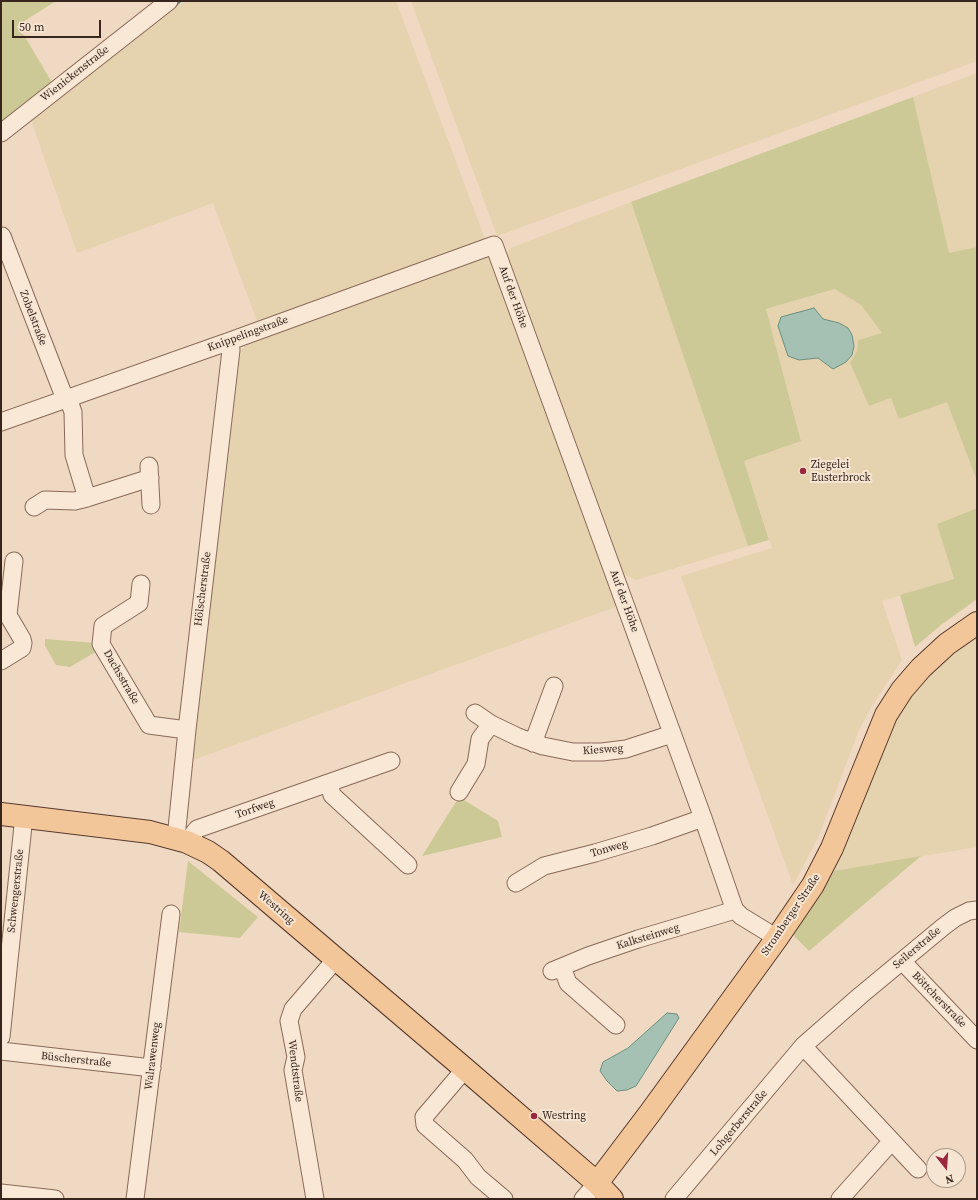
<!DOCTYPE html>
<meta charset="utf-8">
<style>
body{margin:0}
#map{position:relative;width:978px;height:1200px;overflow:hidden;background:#efd9c2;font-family:"Source Serif 4",serif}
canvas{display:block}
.frame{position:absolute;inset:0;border:2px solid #38251d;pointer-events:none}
.north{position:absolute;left:926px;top:1148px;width:40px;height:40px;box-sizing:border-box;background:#f6e5d2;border:1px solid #aa988a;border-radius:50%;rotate:163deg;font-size:11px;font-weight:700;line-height:16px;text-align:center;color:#38251d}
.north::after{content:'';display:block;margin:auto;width:14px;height:18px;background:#99283e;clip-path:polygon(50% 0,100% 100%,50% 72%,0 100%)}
.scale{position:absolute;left:12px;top:20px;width:89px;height:18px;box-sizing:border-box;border:2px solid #38251d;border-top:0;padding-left:5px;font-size:12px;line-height:14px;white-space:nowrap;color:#38251d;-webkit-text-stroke:3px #f6e5d2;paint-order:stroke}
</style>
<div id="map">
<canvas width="978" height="1200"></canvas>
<div class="frame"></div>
<div class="north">N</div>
<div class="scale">50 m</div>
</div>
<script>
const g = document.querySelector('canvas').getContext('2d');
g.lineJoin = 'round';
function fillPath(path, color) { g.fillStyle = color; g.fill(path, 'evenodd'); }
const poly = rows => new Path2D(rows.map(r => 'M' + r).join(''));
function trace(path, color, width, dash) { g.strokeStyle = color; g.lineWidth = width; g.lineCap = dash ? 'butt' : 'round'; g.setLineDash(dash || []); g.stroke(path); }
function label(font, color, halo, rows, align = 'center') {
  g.font = font + ' "Source Serif 4",serif'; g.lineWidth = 4; g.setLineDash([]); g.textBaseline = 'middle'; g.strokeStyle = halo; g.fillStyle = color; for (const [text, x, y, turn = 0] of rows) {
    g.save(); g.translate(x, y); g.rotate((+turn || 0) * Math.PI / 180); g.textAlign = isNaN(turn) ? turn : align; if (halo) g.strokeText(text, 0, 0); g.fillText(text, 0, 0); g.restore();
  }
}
fillPath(poly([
 [185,1,396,1,485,239,257,321,213,203,77,253,31,120],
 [411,1,977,1,977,61,497,236],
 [977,73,977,247,949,254,913,97],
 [631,202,748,546,636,580,621,573,505,257,510,248],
 [485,256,494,261,618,606,193,760,238,354,248,343],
 [836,289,861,305,882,333,858,340,857,351,850,363,869,406,891,398,899,419,947,401,977,481,977,508,937,524,954,579,882,601,902,660,872,706,859,730,818,838,793,885,681,576,772,548,744,461,801,440,766,309],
 [977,636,977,847,834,871,843,851,895,721,912,696,928,676,953,653]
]), '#e5d2af');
fillPath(poly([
 [1,1,56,1,18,25,54,86,1,126],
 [913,97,949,253,977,247,977,481,947,402,899,419,891,398,869,406,850,363,857,351,858,340,882,333,861,305,835,289,766,309,801,441,744,461,769,540,748,546,631,202],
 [977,508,977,599,941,625,915,647,900,595,954,579,937,524],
 [45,639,96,643,99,650,70,667,56,665,45,646],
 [459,797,498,821,502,837,422,856],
 [921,856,809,951,792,934,822,893,834,871],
 [188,861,258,917,240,938,179,932]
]), '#cdc996');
const water = poly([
 [814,308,823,319,839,323,848,328,852,335,854,346,852,355,846,362,833,369,818,358,799,360,788,356,778,326,781,317,814,308],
 [667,1013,677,1014,679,1018,636,1086,627,1090,617,1091,607,1081,600,1071,603,1062,628,1048,667,1013]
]);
fillPath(water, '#a5c1b3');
trace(water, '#6b9080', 1);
trace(poly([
 [174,6,180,1]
]), '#6b9080', 3.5);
const minor = poly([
 [1,133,169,1],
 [2,236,65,399],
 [68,398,73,412,74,455,87,498],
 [1,422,230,341,494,245,703,818,733,905,735,910,741,916,777,938],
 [149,466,151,505],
 [34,507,45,500,75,501,87,498,150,478],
 [141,584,139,603,103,626,101,644,149,725,187,730],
 [1,661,22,648,23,643,22,639,8,615,14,561],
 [475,713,491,724,518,737,543,746,573,752,602,752,626,749,672,734],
 [533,743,554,686],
 [329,783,332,795,408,865],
 [459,792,476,764,480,739,491,724],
 [176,838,187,730,231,350,230,341],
 [187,842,197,829,391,761],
 [516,883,544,866,595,853,652,836,703,818],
 [902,961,977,1040],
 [562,967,568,983,616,1025],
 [552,971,588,956,638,939,735,910],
 [1,1037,24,816],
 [803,1046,918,1169],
 [1,1051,152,1068],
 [465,1069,424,1117,425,1125,465,1160,478,1177,504,1199],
 [1,1193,55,1199],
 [135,1199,171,914],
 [315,1199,293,1070,296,1057,289,1021,293,1009,336,959],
 [583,1199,597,1183],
 [674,1199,803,1046,861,995,943,927,955,918,969,911,977,910],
 [840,1199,891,1142]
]);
const major = poly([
 [1,814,150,832,187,842,208,852,221,861,465,1069,597,1183,612,1199],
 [597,1183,650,1113,777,938,813,885,832,848,886,715,902,690,921,668,947,644,977,623]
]);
trace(minor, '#896959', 19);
trace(major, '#57392d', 24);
trace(minor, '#f9e8d5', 17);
trace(major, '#f3c699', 22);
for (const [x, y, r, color] of [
 [803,471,4,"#99283e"],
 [534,1116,4,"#99283e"]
]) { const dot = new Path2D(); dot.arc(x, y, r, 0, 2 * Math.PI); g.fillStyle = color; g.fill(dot); trace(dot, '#f6e5d2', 1.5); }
label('11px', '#38251d', '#f6e5d2', [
 ["Wienickenstraße",75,74,-38],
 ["Auf der Höhe",513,297,70],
 ["Zobelstraße",33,318,69],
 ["Knippelingstraße",248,334,-20],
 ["Hölscherstraße",203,589,-83],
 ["Auf der Höhe",624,601,70],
 ["Dachsstraße",121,677,60],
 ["Kiesweg",603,750,-4],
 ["Torfweg",255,809,-19],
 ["Tonweg",609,849,-16],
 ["Schwengerstraße",16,891,-84],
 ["Westring",276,908,41],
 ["Stromberger Straße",791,915,-56],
 ["Kalksteinweg",648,937,-17],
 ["Seilerstraße",917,948,-40],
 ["Böttcherstraße",939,1000,46],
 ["Walrawenweg",153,1056,-83],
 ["Büscherstraße",76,1060,6],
 ["Wendtstraße",295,1071,83],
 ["Lohgerberstraße",739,1123,-50]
]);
label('11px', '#38251d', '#f6e5d2', [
 ["Ziegelei",811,465],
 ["Eusterbrock",811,478],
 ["Westring",542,1116]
], 'left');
</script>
